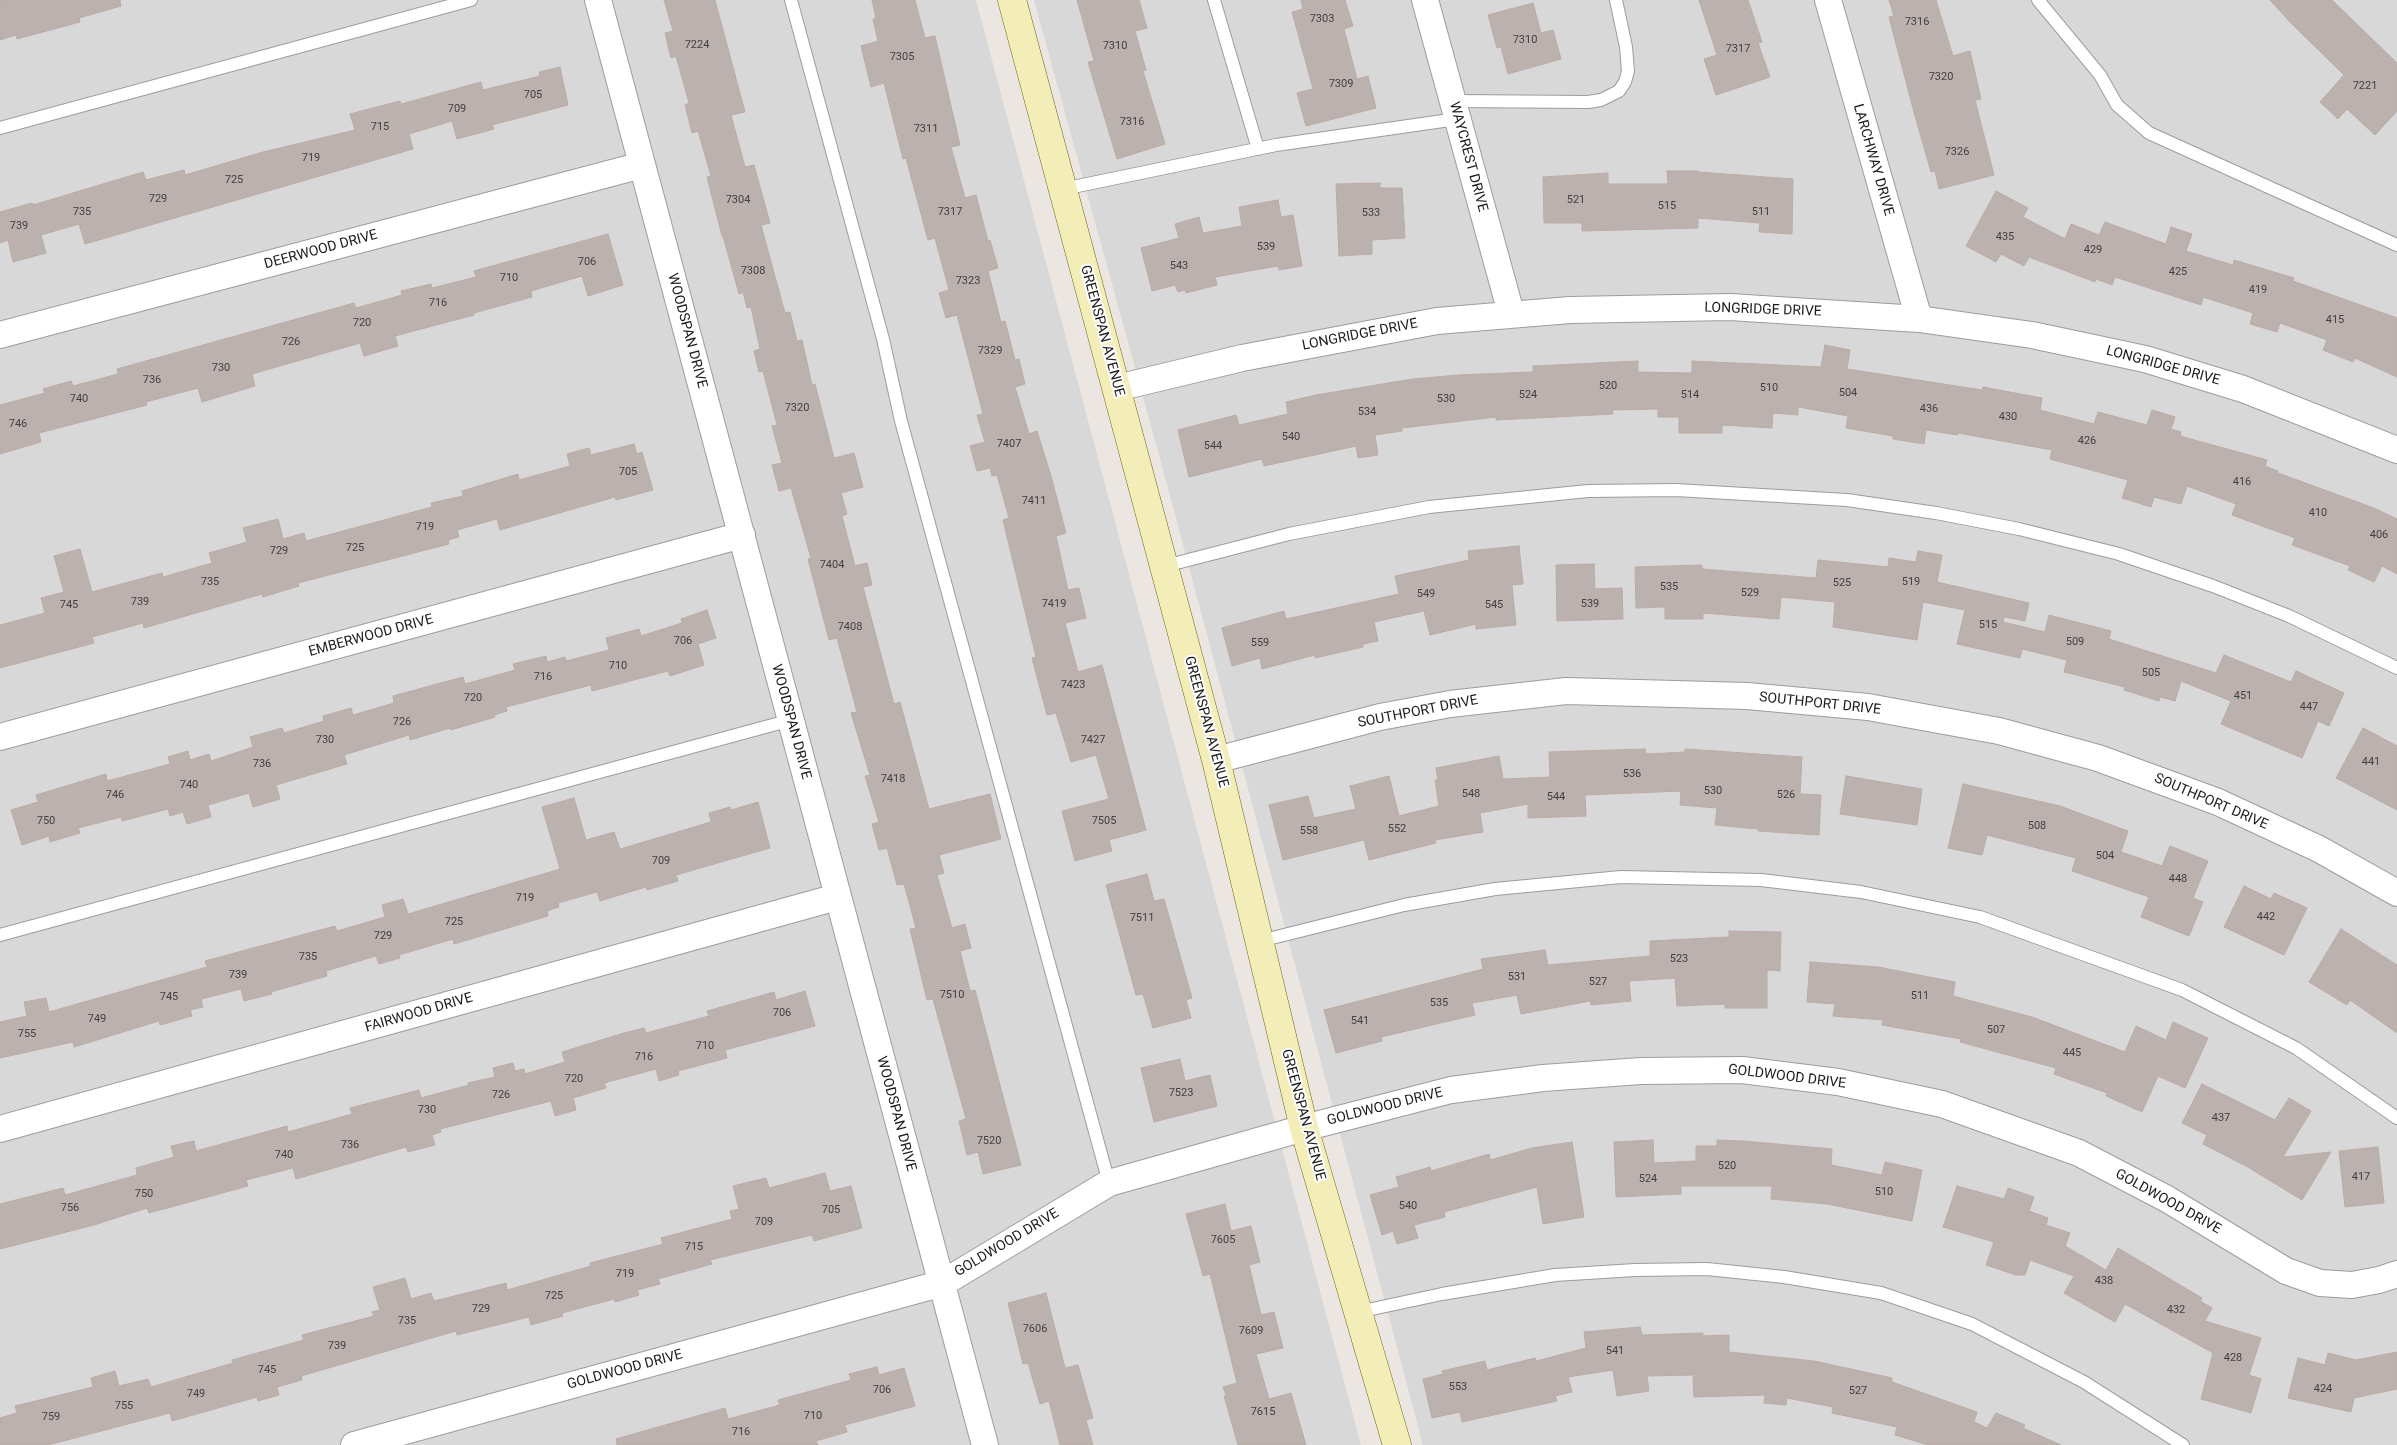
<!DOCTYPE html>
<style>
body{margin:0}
canvas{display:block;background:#ebe6e1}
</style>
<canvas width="2397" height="1445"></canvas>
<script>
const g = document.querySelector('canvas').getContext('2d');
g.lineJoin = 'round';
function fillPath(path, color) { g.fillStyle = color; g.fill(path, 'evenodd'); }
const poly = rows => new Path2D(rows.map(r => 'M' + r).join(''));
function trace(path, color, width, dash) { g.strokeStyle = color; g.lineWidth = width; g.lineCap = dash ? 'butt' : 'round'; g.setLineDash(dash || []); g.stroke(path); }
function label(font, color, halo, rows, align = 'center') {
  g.font = font + ' Roboto,sans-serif'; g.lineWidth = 4; g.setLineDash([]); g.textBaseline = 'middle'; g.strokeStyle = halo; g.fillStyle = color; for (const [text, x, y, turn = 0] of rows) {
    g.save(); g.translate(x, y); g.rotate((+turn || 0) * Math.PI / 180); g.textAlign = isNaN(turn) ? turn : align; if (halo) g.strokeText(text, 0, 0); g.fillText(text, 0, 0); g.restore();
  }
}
fillPath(poly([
 [0,0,976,0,1361,1445,0,1445],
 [1034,0,2397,0,2397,1445,1423,1445,1165,477]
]), '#d9d8d8');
const building = poly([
 [0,0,120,0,121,6,79,18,80,22,17,39,16,35,0,40,0,0],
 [664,0,715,0,745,112,731,115,745,167,754,165,770,223,761,225,785,313,790,312,797,341,802,340,812,385,815,384,834,458,854,453,863,487,841,493,847,514,842,516,855,566,867,563,872,585,863,587,894,704,900,702,929,809,990,794,1001,839,939,855,944,873,937,875,952,928,965,924,971,948,960,951,970,991,975,990,1021,1165,983,1174,978,1152,967,1155,959,1121,966,1119,933,999,927,1000,910,929,916,928,904,884,897,885,887,848,879,850,872,824,879,822,865,776,870,775,851,713,857,712,837,638,829,640,808,559,811,558,791,488,779,491,772,465,782,463,772,426,777,425,763,371,759,372,754,351,760,349,751,307,747,308,743,292,739,294,723,236,722,236,707,177,711,176,698,131,692,133,685,105,689,103,676,56,671,58,665,33,673,31,664,0],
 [872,0,915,0,925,38,935,36,960,145,951,147,965,198,976,195,988,241,990,240,998,268,988,271,1001,322,1005,321,1015,360,1019,359,1025,384,1015,387,1029,434,1037,431,1051,476,1066,533,1056,536,1068,590,1079,588,1086,618,1065,623,1078,672,1102,665,1146,830,1109,840,1112,851,1075,861,1062,811,1109,799,1096,755,1071,762,1056,713,1047,715,1032,658,1036,657,1003,520,1009,518,997,475,992,476,990,468,977,471,970,446,985,442,977,415,983,414,957,315,946,318,939,293,949,290,935,238,928,240,906,158,903,159,884,83,871,87,861,46,878,41,873,19,876,18,872,0],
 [1077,0,1139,0,1147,28,1135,31,1146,70,1143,71,1165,144,1117,159,1088,62,1094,61,1077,0],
 [1301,0,1345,0,1353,26,1344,29,1357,79,1368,76,1376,108,1306,126,1297,93,1313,89,1292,12,1303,9,1301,0],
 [1699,0,1748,0,1762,42,1758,43,1770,77,1716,95,1704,59,1717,55,1699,0],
 [1889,0,1936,0,1953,56,1970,51,1981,99,1975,100,1994,175,1939,189,1935,171,1931,172,1915,116,1889,17,1894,16,1889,0],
 [2270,0,2332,0,2397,63,2397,111,2375,135,2347,109,2338,119,2320,102,2344,75,2291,23,2270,0],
 [1533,3,1541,33,1553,30,1561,59,1508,74,1501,47,1497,48,1488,15,1533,3],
 [560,67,568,105,492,125,494,129,457,139,452,121,409,134,413,149,85,244,79,224,41,235,46,253,13,262,8,240,0,243,0,212,32,203,33,205,143,172,146,180,184,170,185,175,263,152,355,130,350,114,400,101,401,104,481,82,483,90,540,76,539,72,560,67],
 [1667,171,1698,171,1698,172,1793,179,1792,234,1759,232,1760,223,1698,218,1698,228,1582,231,1582,223,1544,223,1543,177,1608,173,1608,184,1668,184,1667,171],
 [1380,183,1380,188,1402,188,1405,238,1372,240,1372,254,1339,256,1336,184,1380,183],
 [1996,191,2028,208,2023,217,2065,239,2071,224,2099,235,2105,222,2166,244,2171,227,2192,234,2186,251,2233,265,2234,260,2294,278,2293,281,2397,318,2397,377,2355,358,2353,362,2323,350,2327,340,2280,323,2277,332,2250,324,2253,313,2203,297,2201,305,2115,277,2112,285,2096,279,2095,282,2029,257,2024,266,2001,254,1996,262,1966,246,1996,191],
 [1278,200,1281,217,1293,215,1302,266,1279,270,1278,266,1215,277,1217,285,1186,293,1185,290,1178,292,1175,285,1152,291,1141,248,1179,238,1175,224,1199,217,1203,233,1242,226,1239,207,1278,200],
 [608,234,623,285,588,296,582,276,531,291,532,297,474,313,474,315,395,336,398,346,364,356,360,343,252,374,255,386,202,402,198,388,146,402,147,405,39,433,41,442,0,454,0,405,45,393,43,389,71,381,73,386,118,374,117,369,354,303,356,308,402,295,401,291,431,284,432,288,476,277,474,271,608,234],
 [1825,345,1850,350,1847,369,1982,390,1983,387,2042,398,2040,410,2094,424,2098,412,2147,425,2152,410,2175,417,2171,429,2181,432,2180,436,2267,460,2265,466,2278,471,2278,473,2374,508,2397,519,2397,574,2382,566,2374,582,2348,570,2350,566,2292,545,2295,538,2232,515,2236,504,2187,486,2181,504,2154,497,2151,507,2122,498,2128,480,2050,459,2052,450,1958,433,1958,435,1926,430,1924,444,1893,439,1893,436,1846,428,1848,416,1798,407,1798,415,1773,413,1772,428,1722,425,1722,433,1679,433,1679,417,1658,417,1658,409,1612,410,1613,414,1496,420,1496,417,1402,428,1402,431,1375,435,1378,455,1358,458,1356,446,1264,466,1262,459,1189,477,1178,430,1236,415,1239,425,1288,414,1286,402,1316,395,1413,379,1458,375,1533,372,1533,366,1638,361,1638,372,1692,373,1692,361,1821,367,1825,345],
 [634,444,637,454,642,452,653,490,616,500,615,497,500,530,497,519,457,530,459,537,448,540,449,544,298,583,299,586,263,597,262,594,144,628,143,623,92,637,94,643,0,668,0,625,45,613,41,598,64,592,54,556,80,549,92,592,162,573,163,577,212,563,209,553,247,542,243,528,278,519,283,539,304,533,306,541,432,507,431,503,463,496,462,491,518,474,519,480,570,466,567,454,589,448,591,455,634,444],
 [1519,546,1523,584,1512,585,1516,625,1476,629,1476,624,1430,635,1424,611,1374,622,1378,641,1363,644,1363,647,1315,658,1315,655,1262,669,1260,658,1232,666,1222,628,1284,611,1286,619,1399,594,1395,576,1469,560,1468,551,1519,546],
 [1918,551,1942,555,1937,582,2029,603,2025,621,2004,617,2003,622,2045,632,2049,615,2111,631,2109,639,2216,673,2224,655,2291,682,2296,671,2344,693,2329,726,2318,721,2302,758,2221,724,2231,701,2181,681,2175,701,2160,697,2159,701,2124,690,2125,687,2064,672,2067,660,2022,649,2020,658,1957,644,1965,610,1923,602,1917,640,1833,627,1835,602,1781,597,1779,619,1703,613,1703,619,1665,619,1665,607,1636,608,1635,567,1702,565,1702,569,1816,578,1818,560,1888,567,1889,558,1916,562,1918,551],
 [1594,564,1595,589,1622,588,1623,619,1557,621,1556,565,1594,564],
 [707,610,716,638,698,644,704,665,670,676,668,671,592,691,591,685,506,707,507,711,494,715,495,717,451,730,450,728,410,740,409,735,344,755,347,764,276,785,280,799,253,807,249,793,208,805,211,817,187,824,183,812,170,816,168,809,122,821,121,817,78,828,80,833,50,842,49,836,22,845,11,810,38,802,36,795,106,774,107,781,170,764,168,757,188,751,190,760,209,754,211,761,253,747,250,737,282,728,284,733,324,721,323,716,351,708,353,715,394,703,393,696,463,677,465,684,515,670,513,664,546,656,547,662,565,657,566,661,609,650,606,638,639,629,641,636,682,623,681,619,707,610],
 [2363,728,2397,746,2397,810,2336,778,2363,728],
 [1645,749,1646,754,1685,752,1685,749,1802,757,1800,794,1821,795,1819,835,1758,831,1758,829,1715,825,1717,808,1680,805,1681,791,1585,795,1586,816,1528,818,1528,804,1480,813,1483,832,1435,840,1436,843,1369,860,1364,840,1283,860,1269,805,1308,796,1314,818,1356,809,1350,786,1389,776,1399,816,1439,806,1435,780,1438,780,1436,768,1499,756,1503,779,1550,777,1549,752,1645,749],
 [1846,776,1922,789,1917,825,1840,814,1846,776],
 [1963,784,2060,806,2128,831,2121,852,2162,866,2170,846,2208,861,2193,898,2203,902,2189,936,2141,917,2149,897,2072,871,2076,858,1987,835,1982,855,1948,848,1963,784],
 [574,798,586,840,614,832,620,849,711,822,709,813,730,807,731,810,758,802,770,848,676,875,678,881,647,890,646,887,600,901,597,892,558,903,559,907,547,911,548,916,454,944,453,939,399,955,400,958,379,964,376,956,326,971,327,976,271,992,272,994,244,1001,241,989,201,999,203,1007,190,1010,192,1016,160,1025,159,1021,74,1047,73,1042,0,1058,0,1022,27,1016,24,1002,46,998,49,1012,207,967,205,961,335,926,337,931,385,917,382,905,403,899,408,914,560,869,542,807,574,798],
 [1147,874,1154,901,1164,899,1192,998,1186,1000,1191,1018,1153,1028,1143,994,1136,995,1106,885,1147,874],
 [2244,886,2271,899,2274,893,2307,908,2284,955,2224,927,2244,886],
 [2341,929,2397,965,2397,1033,2350,1000,2347,1005,2309,982,2341,929],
 [1729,931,1781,932,1780,971,1767,970,1767,1008,1725,1008,1725,1004,1677,1006,1675,978,1629,981,1631,1001,1591,1005,1590,1001,1521,1014,1517,995,1472,1003,1475,1015,1381,1037,1382,1041,1336,1053,1324,1010,1483,969,1481,959,1545,950,1548,965,1650,956,1650,941,1729,937,1729,931],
 [1810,962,1878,967,1955,982,1953,996,2032,1017,2125,1052,2136,1026,2166,1040,2173,1022,2208,1038,2185,1088,2158,1076,2142,1112,2106,1096,2107,1093,2054,1074,2056,1068,1960,1042,1961,1039,1882,1025,1883,1020,1833,1016,1835,1004,1807,1002,1810,962],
 [805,991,815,1026,725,1050,727,1058,678,1071,679,1075,659,1081,656,1069,604,1083,606,1088,573,1098,576,1110,555,1116,551,1101,440,1129,441,1132,432,1135,435,1145,408,1152,406,1147,296,1179,293,1168,246,1180,248,1186,149,1213,147,1208,94,1225,0,1249,0,1204,63,1188,65,1195,137,1175,136,1168,174,1157,171,1146,194,1141,196,1151,287,1126,288,1132,352,1114,350,1108,385,1099,419,1090,421,1098,469,1085,468,1083,495,1077,493,1068,513,1063,515,1071,524,1069,525,1074,565,1062,562,1052,624,1033,644,1028,646,1033,709,1016,707,1011,774,992,776,1000,805,991],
 [1180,1059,1185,1081,1210,1075,1217,1106,1154,1122,1141,1068,1180,1059],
 [2202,1084,2275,1120,2289,1098,2311,1111,2283,1157,2331,1152,2302,1200,2246,1166,2203,1144,2207,1135,2182,1123,2202,1084],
 [1653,1140,1654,1163,1696,1161,1696,1146,1717,1146,1717,1140,1743,1141,1832,1149,1831,1165,1882,1175,1885,1162,1922,1170,1912,1221,1827,1204,1771,1199,1772,1186,1681,1186,1681,1194,1616,1197,1614,1142,1653,1140],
 [1572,1142,1584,1217,1543,1224,1537,1187,1444,1212,1445,1217,1414,1225,1418,1238,1397,1244,1393,1231,1382,1235,1370,1195,1399,1187,1396,1177,1430,1167,1431,1171,1489,1154,1490,1160,1532,1148,1572,1142],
 [2378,1147,2384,1203,2345,1207,2339,1151,2378,1147],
 [825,1173,830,1191,851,1186,862,1228,814,1241,812,1235,710,1260,712,1264,658,1279,660,1284,637,1290,639,1295,615,1302,614,1299,562,1313,563,1316,531,1325,529,1317,457,1335,456,1331,301,1376,302,1380,277,1387,279,1395,258,1401,257,1397,172,1421,170,1413,48,1445,0,1445,0,1418,17,1413,15,1406,93,1387,91,1378,115,1371,119,1386,148,1379,151,1387,233,1363,232,1360,304,1340,302,1335,374,1316,372,1312,380,1310,373,1287,405,1278,411,1299,431,1293,434,1301,506,1283,507,1290,591,1266,590,1263,663,1244,661,1238,732,1219,730,1211,739,1209,733,1186,766,1178,769,1188,825,1173],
 [1957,1186,2004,1199,2008,1188,2034,1197,2029,1211,2048,1218,2046,1225,2070,1233,2065,1246,2106,1270,2118,1248,2202,1298,2200,1301,2212,1308,2205,1321,2261,1338,2249,1375,2261,1379,2251,1413,2201,1399,2213,1353,2125,1304,2115,1322,2064,1293,2074,1276,2030,1260,2025,1275,2016,1275,1986,1265,1994,1242,1943,1227,1957,1186],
 [1225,1204,1231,1231,1251,1226,1260,1262,1249,1265,1261,1315,1274,1312,1283,1348,1256,1354,1269,1399,1291,1393,1306,1445,1238,1445,1224,1396,1226,1395,1223,1387,1237,1383,1210,1274,1203,1276,1186,1214,1225,1204],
 [1046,1293,1065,1368,1078,1365,1093,1418,1086,1420,1093,1445,1060,1445,1049,1401,1040,1404,1028,1363,1023,1364,1008,1303,1046,1293],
 [1640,1327,1642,1335,1703,1333,1703,1336,1729,1335,1729,1352,1814,1361,1892,1378,1892,1382,1977,1412,1974,1422,1987,1428,1996,1413,2025,1425,2023,1428,2061,1445,1928,1445,1895,1435,1897,1427,1832,1413,1833,1407,1787,1398,1786,1405,1764,1403,1765,1395,1694,1397,1693,1375,1647,1376,1649,1391,1617,1396,1613,1370,1568,1377,1572,1392,1555,1396,1557,1401,1462,1422,1460,1412,1432,1418,1423,1379,1443,1374,1442,1371,1485,1361,1487,1370,1535,1358,1536,1361,1586,1348,1584,1332,1640,1327],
 [2397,1352,2397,1389,2354,1398,2351,1412,2288,1398,2298,1358,2325,1365,2328,1353,2356,1360,2397,1352],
 [877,1367,879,1375,904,1368,915,1406,845,1425,847,1432,816,1441,818,1445,617,1445,616,1439,725,1408,728,1419,780,1405,778,1400,851,1380,849,1374,877,1367]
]);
fillPath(building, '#bbb1ae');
trace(building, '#bcaba5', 1);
const lane = poly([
 [791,0,883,339,901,421,1109,1183],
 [1214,0,1258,149],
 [2038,0,2100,75,2117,105,2149,133,2397,245],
 [1453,101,1588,102,1601,100,1619,91,1625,82,1628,71,1626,47,1616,0],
 [0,128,471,0],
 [1063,189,1276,145,1457,119],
 [1165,566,1289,534,1429,507,1588,491,1676,490,1847,500,1936,513,2019,529,2119,554,2213,586,2289,616,2397,668],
 [0,935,791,720],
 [1260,941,1404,905,1495,889,1621,877,1761,880,1861,892,1980,917,2182,990,2296,1048,2397,1118],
 [1358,1312,1442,1294,1555,1275,1635,1270,1707,1269,1784,1277,1881,1293,1972,1324,2084,1382,2183,1445]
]);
const street = poly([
 [598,0,985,1445],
 [1425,0,1511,313],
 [1828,0,1919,319],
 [0,335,642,165],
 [1117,388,1242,358,1437,321,1570,310,1730,307,1919,319,2032,335,2145,359,2243,389,2397,450],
 [0,737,742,535],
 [1216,760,1380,717,1450,704,1566,691,1747,696,1868,707,1999,731,2098,758,2218,802,2319,849,2397,893],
 [0,1129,837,897],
 [354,1445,943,1283,1109,1183,1304,1128,1451,1090,1543,1078,1641,1071,1742,1070,1838,1082,1942,1104,2079,1153,2167,1199,2286,1271,2320,1283,2352,1285,2379,1280,2397,1274]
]);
const secondary = poly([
 [1012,0,1216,760,1304,1128,1397,1445]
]);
trace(lane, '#9c9c9c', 14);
trace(street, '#9c9c9c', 28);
trace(secondary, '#66620d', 29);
trace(lane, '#fff', 12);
trace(street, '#fff', 26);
trace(secondary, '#f3edb7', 28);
label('11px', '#434040', null, [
 ["7303",1322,19],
 ["7316",1917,22],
 ["7310",1525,40],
 ["7224",697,45],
 ["7310",1115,46],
 ["7317",1738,49],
 ["7305",902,57],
 ["7320",1941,77],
 ["7309",1341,84],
 ["7221",2365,86],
 ["705",533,95],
 ["709",457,109],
 ["7316",1132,122],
 ["715",380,127],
 ["7311",926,129],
 ["7326",1957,152],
 ["719",311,158],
 ["725",234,180],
 ["729",158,199],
 ["7304",738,200],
 ["521",1576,200],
 ["515",1667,206],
 ["735",82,212],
 ["7317",950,212],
 ["511",1761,212],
 ["533",1371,213],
 ["739",19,226],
 ["435",2005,237],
 ["539",1266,247],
 ["429",2093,250],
 ["706",587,262],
 ["543",1179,266],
 ["7308",753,271],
 ["425",2178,272],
 ["710",509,278],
 ["7323",968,281],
 ["419",2258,290],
 ["716",438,303],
 ["415",2335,320],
 ["720",362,323],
 ["726",291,342],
 ["7329",990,351],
 ["730",221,368],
 ["736",152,380],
 ["520",1608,386],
 ["510",1769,388],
 ["504",1848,393],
 ["524",1528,395],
 ["514",1690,395],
 ["740",79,399],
 ["530",1446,399],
 ["7320",797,408],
 ["436",1929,409],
 ["534",1367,412],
 ["430",2008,417],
 ["746",18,424],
 ["540",1291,437],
 ["426",2087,441],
 ["7407",1009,444],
 ["544",1213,446],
 ["705",628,472],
 ["416",2242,482],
 ["7411",1034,501],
 ["410",2318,513],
 ["719",425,527],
 ["406",2379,535],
 ["725",355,548],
 ["729",279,551],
 ["7404",832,565],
 ["735",210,582],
 ["519",1911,582],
 ["525",1842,583],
 ["535",1669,587],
 ["529",1750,593],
 ["549",1426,594],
 ["739",140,602],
 ["7419",1054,604],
 ["539",1590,604],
 ["745",69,605],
 ["545",1494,605],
 ["515",1988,625],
 ["7408",850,627],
 ["706",683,641],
 ["509",2075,642],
 ["559",1260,643],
 ["710",618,666],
 ["505",2151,673],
 ["716",543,677],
 ["7423",1073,685],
 ["451",2243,696],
 ["720",473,698],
 ["447",2309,707],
 ["726",402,722],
 ["730",325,740],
 ["7427",1093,740],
 ["441",2371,762],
 ["736",262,764],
 ["536",1632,774],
 ["7418",893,779],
 ["740",189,785],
 ["530",1713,791],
 ["548",1471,794],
 ["746",115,795],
 ["526",1786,795],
 ["544",1556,797],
 ["750",46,821],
 ["7505",1104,821],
 ["508",2037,826],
 ["552",1397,829],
 ["558",1309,831],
 ["504",2105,856],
 ["709",661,861],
 ["448",2178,879],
 ["719",525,898],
 ["442",2266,917],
 ["7511",1142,918],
 ["725",454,922],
 ["729",383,936],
 ["735",308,957],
 ["523",1679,959],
 ["739",238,975],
 ["531",1517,977],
 ["527",1598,982],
 ["7510",952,995],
 ["511",1920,996],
 ["745",169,997],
 ["535",1439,1003],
 ["706",782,1013],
 ["749",97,1019],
 ["541",1360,1021],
 ["507",1996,1030],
 ["755",27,1034],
 ["710",705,1046],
 ["445",2072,1053],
 ["716",644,1057],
 ["720",574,1079],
 ["7523",1181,1093],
 ["726",501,1095],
 ["730",427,1110],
 ["437",2221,1118],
 ["7520",989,1141],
 ["736",350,1145],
 ["740",284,1155],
 ["520",1727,1166],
 ["417",2361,1177],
 ["524",1648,1179],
 ["510",1884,1192],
 ["750",144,1194],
 ["540",1408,1206],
 ["756",70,1208],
 ["705",831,1210],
 ["709",764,1222],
 ["7605",1223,1240],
 ["715",694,1247],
 ["719",625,1274],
 ["438",2104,1281],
 ["725",554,1296],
 ["729",481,1309],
 ["432",2176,1310],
 ["735",407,1321],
 ["7606",1035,1329],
 ["7609",1251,1331],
 ["739",337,1346],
 ["541",1615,1351],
 ["428",2233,1358],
 ["745",267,1370],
 ["553",1458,1387],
 ["424",2323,1389],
 ["706",882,1390],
 ["527",1858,1391],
 ["749",196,1394],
 ["755",124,1406],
 ["7615",1263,1412],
 ["710",813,1416],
 ["759",51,1417],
 ["716",741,1432]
]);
label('14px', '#1b1b1b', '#fff', [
 ["WAYCREST DRIVE",1468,157,75],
 ["LARCHWAY DRIVE",1873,160,74],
 ["DEERWOOD DRIVE",321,250,-15],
 ["LONGRIDGE DRIVE",1763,310,2],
 ["WOODSPAN DRIVE",687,331,75],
 ["GREENSPAN AVENUE",1102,331,75],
 ["LONGRIDGE DRIVE",1360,335,-11],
 ["LONGRIDGE DRIVE",2163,366,15],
 ["EMBERWOOD DRIVE",371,636,-15],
 ["SOUTHPORT DRIVE",1820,704,6],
 ["SOUTHPORT DRIVE",1418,712,-11],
 ["WOODSPAN DRIVE",791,722,75],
 ["GREENSPAN AVENUE",1206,722,75],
 ["SOUTHPORT DRIVE",2211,802,23],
 ["FAIRWOOD DRIVE",419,1013,-16],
 ["GOLDWOOD DRIVE",1787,1077,7],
 ["GOLDWOOD DRIVE",1385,1107,-14],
 ["WOODSPAN DRIVE",896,1114,75],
 ["GREENSPAN AVENUE",1303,1115,75],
 ["GOLDWOOD DRIVE",2168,1202,29],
 ["GOLDWOOD DRIVE",1007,1243,-31],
 ["GOLDWOOD DRIVE",625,1370,-15]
]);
</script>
